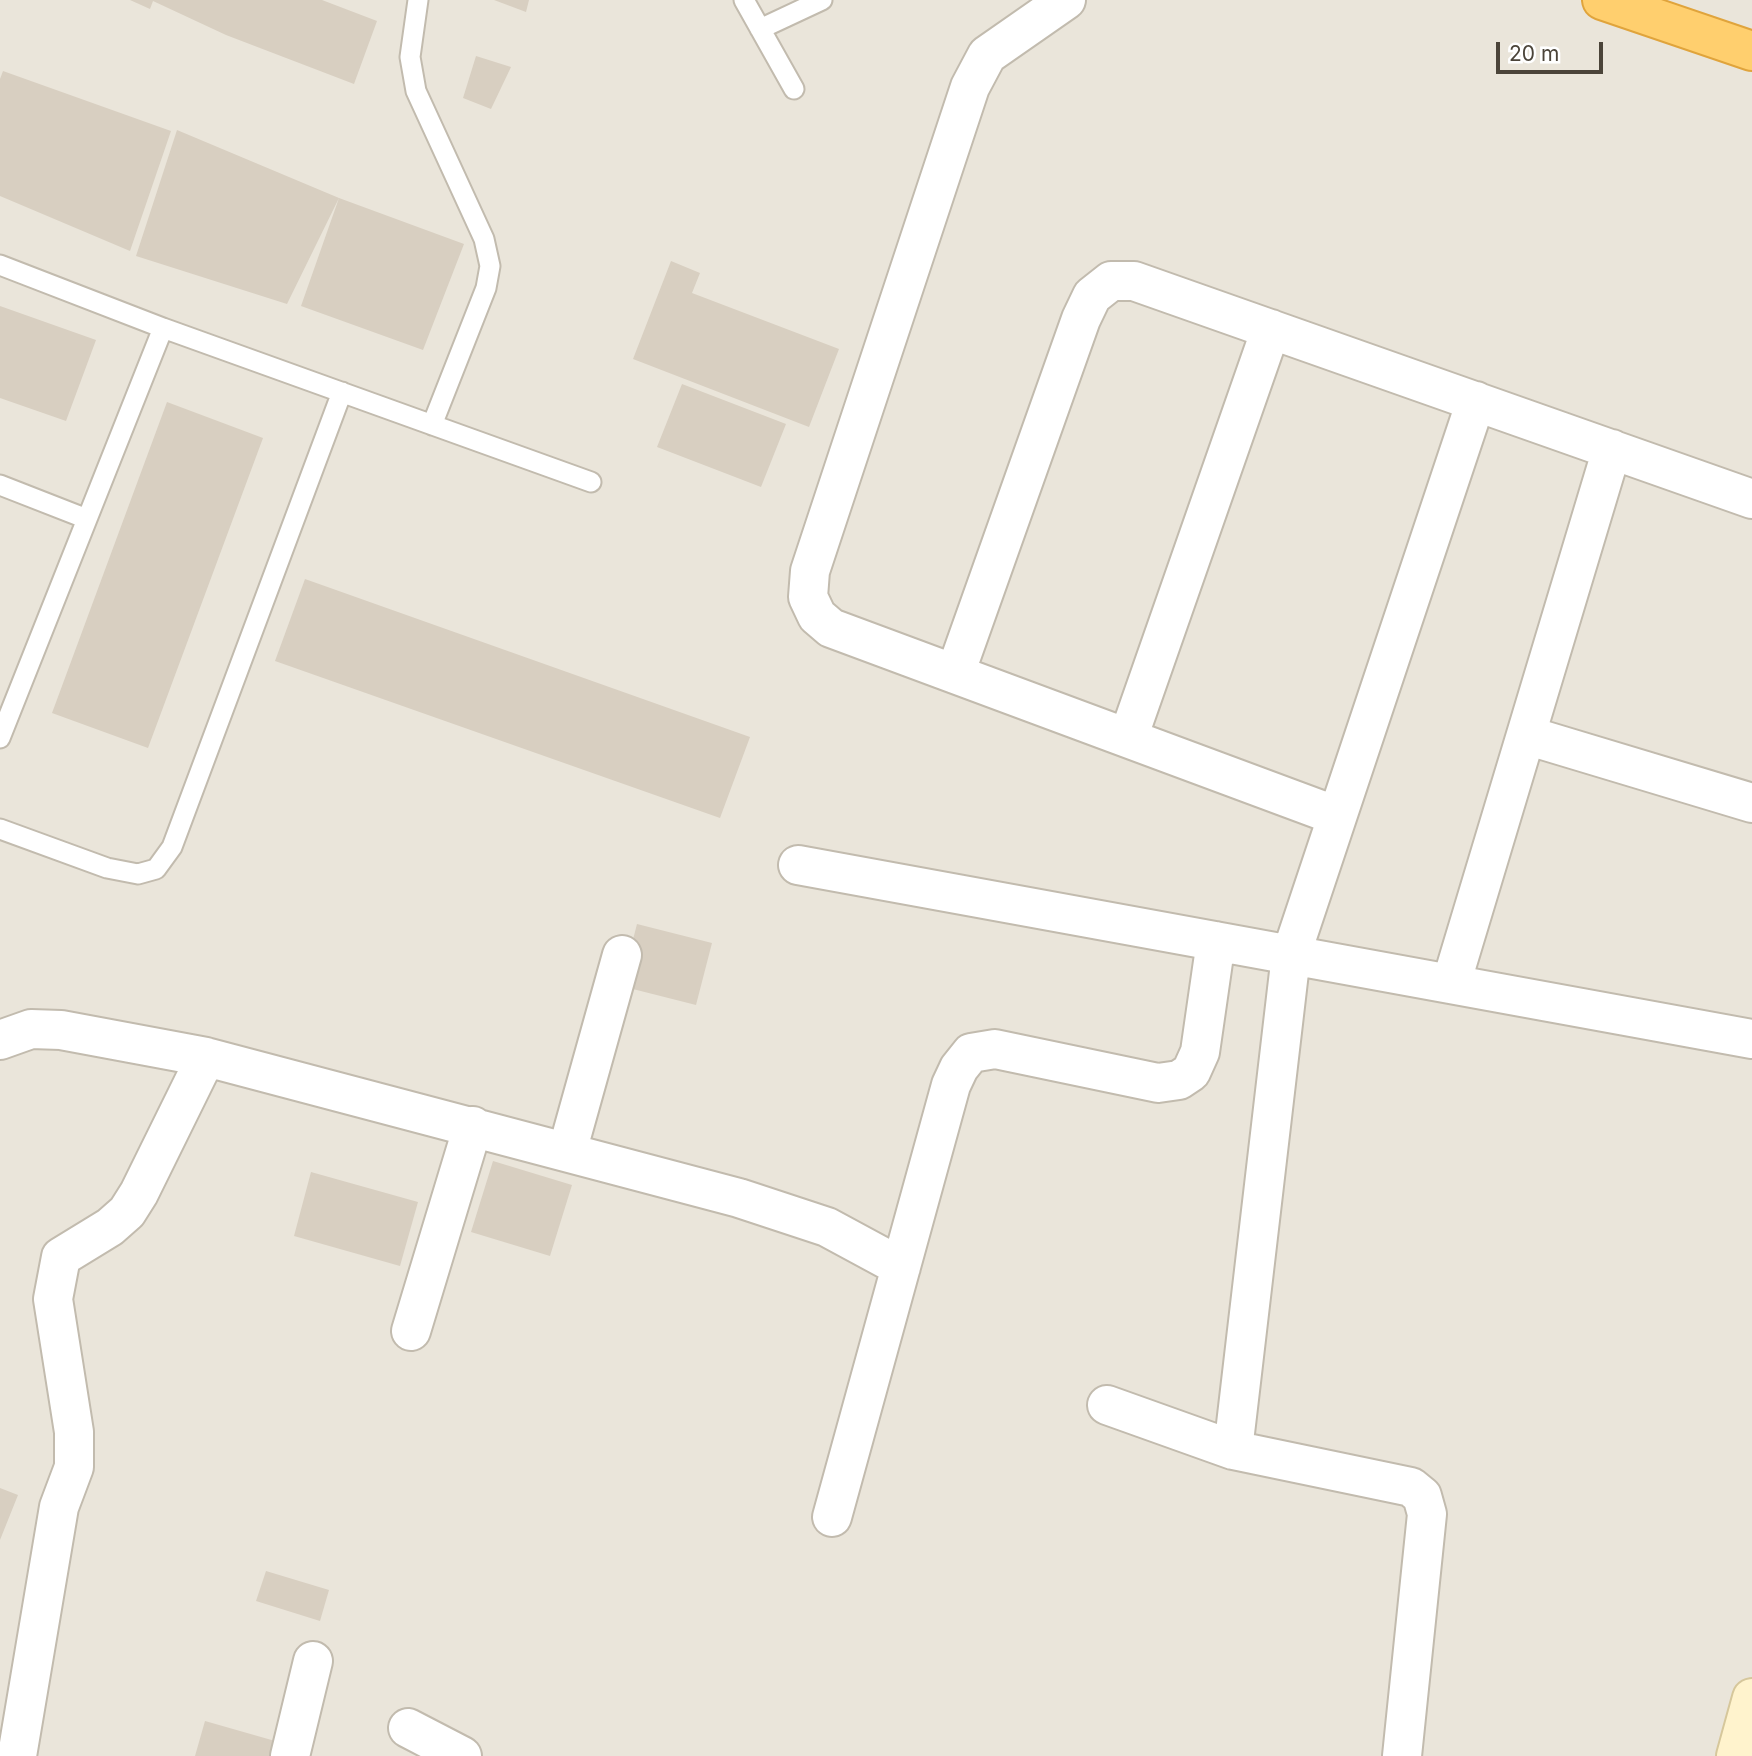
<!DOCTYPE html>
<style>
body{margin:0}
#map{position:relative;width:1752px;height:1756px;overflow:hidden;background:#f6f3ec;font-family:Inter,sans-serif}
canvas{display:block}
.scale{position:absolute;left:1496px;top:42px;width:107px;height:32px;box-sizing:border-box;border:4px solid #4b4439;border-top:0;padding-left:9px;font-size:21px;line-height:24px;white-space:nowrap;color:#4b4439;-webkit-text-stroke:5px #fff;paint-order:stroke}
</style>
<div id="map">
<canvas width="1752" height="1756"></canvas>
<div class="scale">20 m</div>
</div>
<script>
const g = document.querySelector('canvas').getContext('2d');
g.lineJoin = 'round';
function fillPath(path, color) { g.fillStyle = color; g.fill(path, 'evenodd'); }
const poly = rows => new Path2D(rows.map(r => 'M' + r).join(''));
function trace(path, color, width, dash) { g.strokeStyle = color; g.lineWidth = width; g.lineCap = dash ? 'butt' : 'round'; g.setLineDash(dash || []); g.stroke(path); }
fillPath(poly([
 [0,0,1752,0,1752,1756,0,1756]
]), '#eae5da');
fillPath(poly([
 [130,0,322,0,377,21,354,84,226,35,153,1,150,9],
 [494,0,529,0,526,12],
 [476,56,511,67,491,109,463,98],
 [3,71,171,131,130,251,0,196,0,79],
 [177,130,339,198,287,304,136,256],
 [339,198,464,244,423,350,301,306],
 [671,261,700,273,692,293,839,349,809,427,633,359],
 [0,306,96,340,66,421,0,398],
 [682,384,786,424,761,487,657,447],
 [167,402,263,438,148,748,52,713],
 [305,579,750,737,720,818,275,661],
 [637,924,712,943,696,1005,621,986],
 [493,1161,572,1185,550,1256,471,1232],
 [311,1172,418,1202,400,1266,294,1236],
 [0,1488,18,1495,0,1540],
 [266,1571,329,1590,320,1621,256,1601],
 [205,1721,275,1741,270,1756,195,1756]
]), '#d8cfc1');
const lane = poly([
 [418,0,410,57,416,91,484,239,490,266,486,288,432,425],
 [744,0,794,89],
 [760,29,822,0],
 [0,265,163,328,591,482],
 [0,485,87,519],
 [0,738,163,328],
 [0,829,107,868,138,874,156,869,172,847,342,392]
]);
const street = poly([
 [1066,0,987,55,970,87,810,571,808,597,817,616,831,628,1337,816],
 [955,674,1081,319,1092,296,1111,281,1134,281,1752,499],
 [1526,735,1752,803],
 [1128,738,1271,329],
 [798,865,1752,1039],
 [1451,984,1612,449],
 [0,1040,31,1029,61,1030,206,1057,739,1198,827,1227,901,1267],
 [567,1152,622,955],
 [411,1331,473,1126],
 [1107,1405,1233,1450,1411,1487,1422,1496,1427,1514,1402,1756],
 [1233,1450,1291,955,1476,401],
 [832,1517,951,1085,959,1068,971,1053,995,1049,1158,1083,1179,1080,1191,1072,1200,1052,1216,941],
 [408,1728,462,1756],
 [17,1756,59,1507,74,1467,74,1432,53,1299,61,1257,110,1227,127,1212,139,1193,206,1057],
 [290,1756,313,1661]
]);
const secondary = poly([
 [1736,1756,1752,1698]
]);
const highway = poly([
 [1602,0,1752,51]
]);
trace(lane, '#c2bbae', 23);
trace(street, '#c2bbae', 42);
trace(secondary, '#d6c79b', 42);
trace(highway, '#e0a43c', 42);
trace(lane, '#fff', 19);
trace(street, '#fff', 38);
trace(secondary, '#fff3cd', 38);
trace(highway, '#ffcf6e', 38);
</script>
